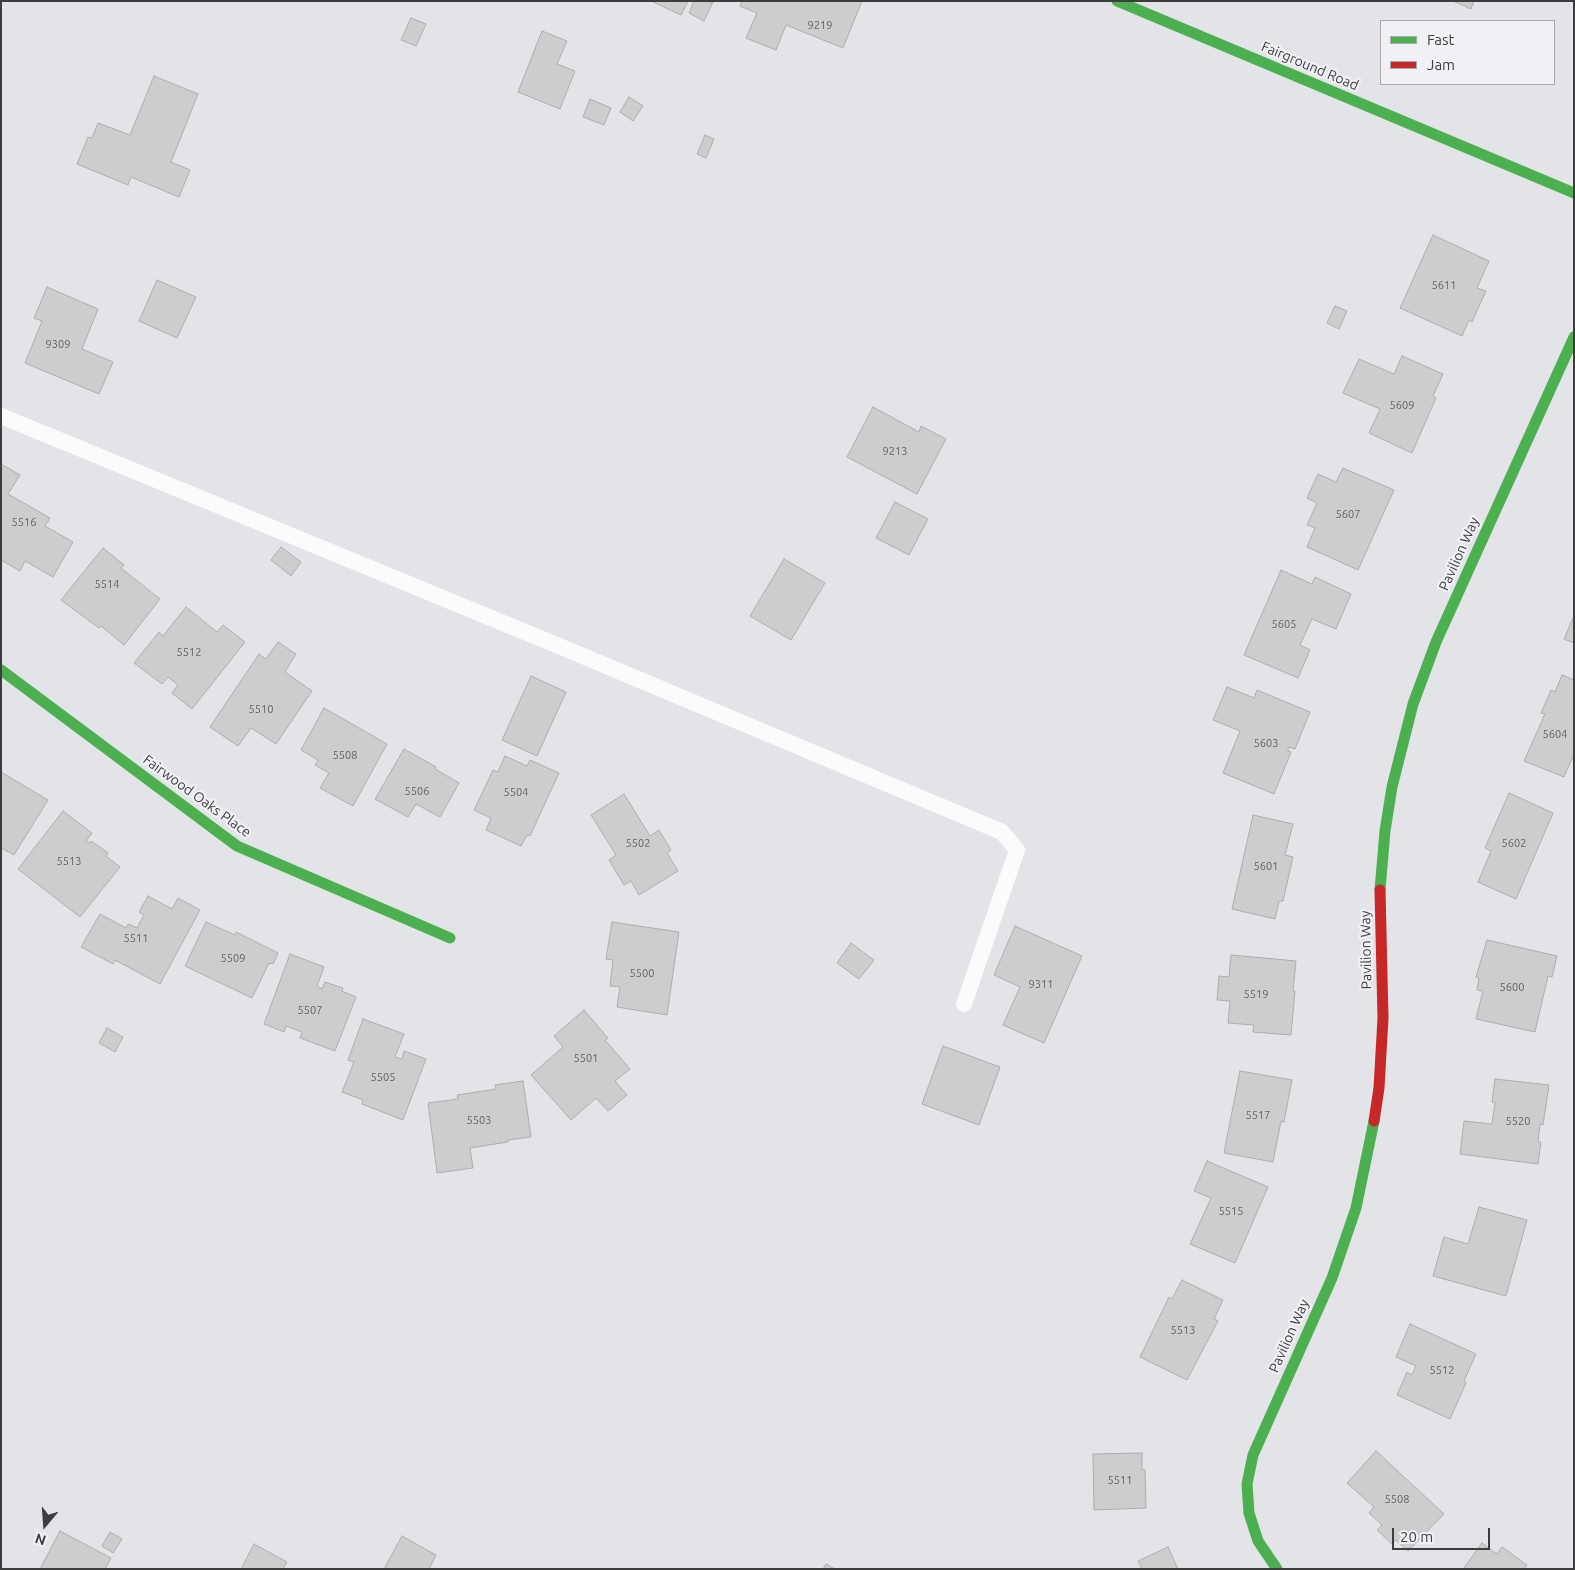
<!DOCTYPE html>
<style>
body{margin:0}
#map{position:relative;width:1575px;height:1570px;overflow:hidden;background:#e3e4e8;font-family:Ubuntu,sans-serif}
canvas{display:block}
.frame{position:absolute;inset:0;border:2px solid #3c3d3f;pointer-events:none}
.legend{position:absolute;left:1380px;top:20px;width:175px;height:65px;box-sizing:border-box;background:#eff1f6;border:1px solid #a7a9ad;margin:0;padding:6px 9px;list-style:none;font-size:15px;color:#3c3d3f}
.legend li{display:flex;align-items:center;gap:10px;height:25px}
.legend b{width:25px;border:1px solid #a7a9ad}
.north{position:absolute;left:20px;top:1500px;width:50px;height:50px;-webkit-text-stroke:4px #eff1f6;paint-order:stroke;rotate:198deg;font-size:14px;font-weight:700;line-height:20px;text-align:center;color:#3c3d3f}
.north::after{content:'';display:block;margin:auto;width:18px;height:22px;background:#3c3d3f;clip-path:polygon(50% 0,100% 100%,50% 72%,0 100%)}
.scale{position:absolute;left:1392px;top:1528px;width:98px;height:22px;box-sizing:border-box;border:2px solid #3c3d3f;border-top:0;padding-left:6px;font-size:15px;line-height:18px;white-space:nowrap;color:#3c3d3f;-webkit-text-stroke:4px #eff1f6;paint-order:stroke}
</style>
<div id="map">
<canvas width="1575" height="1570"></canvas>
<div class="frame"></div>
<ul class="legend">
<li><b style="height:6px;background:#4caf50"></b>Fast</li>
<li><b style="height:6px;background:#c62828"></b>Jam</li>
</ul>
<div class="north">N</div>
<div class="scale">20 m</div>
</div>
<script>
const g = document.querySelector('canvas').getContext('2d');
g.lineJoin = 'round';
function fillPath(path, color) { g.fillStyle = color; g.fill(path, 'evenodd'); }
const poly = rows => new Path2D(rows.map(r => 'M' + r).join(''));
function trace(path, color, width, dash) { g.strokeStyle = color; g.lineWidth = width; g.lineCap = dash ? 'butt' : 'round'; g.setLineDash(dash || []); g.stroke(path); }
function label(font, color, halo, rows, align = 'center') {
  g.font = font + ' Ubuntu,sans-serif'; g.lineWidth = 4.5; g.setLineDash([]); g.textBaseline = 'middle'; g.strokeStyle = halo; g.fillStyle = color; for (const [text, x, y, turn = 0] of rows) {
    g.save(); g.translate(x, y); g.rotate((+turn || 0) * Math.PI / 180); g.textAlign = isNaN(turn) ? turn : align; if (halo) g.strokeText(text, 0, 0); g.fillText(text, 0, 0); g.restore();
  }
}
const building = poly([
 [651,1,688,1,681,15,651,1],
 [694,1,713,2,704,21,689,13,694,1],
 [742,1,862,1,843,48,786,25,776,50,746,38,757,13,740,6,742,1],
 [1453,1,1474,1,1471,9,1453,1],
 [411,18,426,24,416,46,401,40,411,18],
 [542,31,567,41,557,64,575,71,560,109,518,92,542,31],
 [154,76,198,94,171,162,190,170,179,197,131,177,128,185,77,164,88,137,92,138,98,123,130,135,154,76],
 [629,97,643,106,633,121,620,112,629,97],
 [590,99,611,108,604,125,583,117,590,99],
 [705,135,714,139,706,158,697,154,705,135],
 [1433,235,1489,261,1477,288,1486,291,1472,322,1469,320,1462,336,1400,308,1433,235],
 [157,280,196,297,177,338,139,321,157,280],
 [47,287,98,309,82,349,113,362,99,394,25,363,42,321,34,318,47,287],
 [1335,306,1347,311,1339,329,1327,323,1335,306],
 [1402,356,1443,374,1433,396,1436,398,1412,453,1369,433,1380,409,1343,393,1359,359,1394,374,1402,356],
 [873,407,919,432,921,426,946,439,917,494,847,457,873,407],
 [1,464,20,475,8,494,50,518,45,526,73,542,53,577,25,561,20,571,1,560,1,464],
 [1343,468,1394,490,1358,570,1307,547,1315,528,1307,525,1317,503,1307,498,1318,474,1336,482,1343,468],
 [895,502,928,519,909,555,876,538,895,502],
 [281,547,301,562,291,576,271,560,281,547],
 [103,548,124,565,121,568,160,599,124,645,101,626,99,628,61,600,103,548],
 [784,559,825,583,791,640,750,616,784,559],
 [1281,570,1312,584,1315,577,1351,594,1336,629,1312,619,1300,645,1310,650,1298,678,1244,655,1281,570],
 [186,607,217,632,223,625,245,642,192,709,172,693,178,685,168,677,162,684,134,663,159,632,163,636,186,607],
 [1574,616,1574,643,1564,639,1574,616],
 [278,642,296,654,285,672,312,691,276,744,251,728,238,746,210,727,259,654,266,659,278,642],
 [1562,675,1574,680,1574,754,1564,777,1524,761,1545,714,1541,713,1551,690,1555,692,1562,675],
 [531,676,566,692,537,756,502,740,531,676],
 [1227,687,1254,698,1257,690,1310,712,1295,749,1289,747,1288,748,1288,751,1291,752,1274,794,1223,773,1240,731,1213,720,1227,687],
 [324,708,387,744,353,806,320,788,329,773,315,765,318,760,301,750,324,708],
 [404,749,436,767,435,769,459,783,440,817,416,804,408,817,375,799,404,749],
 [505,756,527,766,530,760,559,773,530,836,527,835,521,846,486,830,491,818,474,810,493,770,498,772,505,756],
 [1,772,48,800,14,855,1,848,1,772],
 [1509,793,1553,813,1516,899,1478,882,1491,851,1485,848,1509,793],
 [624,794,650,836,659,830,671,850,667,853,678,871,639,895,631,881,624,885,609,860,616,855,591,815,624,794],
 [63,811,92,833,86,841,90,843,91,841,108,853,106,856,120,867,80,917,18,869,63,811],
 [1253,815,1293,824,1285,855,1293,857,1283,901,1279,901,1275,919,1232,909,1253,815],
 [148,896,172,909,178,898,200,910,160,984,115,960,113,964,81,947,100,914,126,928,128,924,137,928,144,915,139,912,148,896],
 [206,922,235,935,236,932,278,953,273,964,269,963,252,998,185,966,206,922],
 [612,922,679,932,667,1015,617,1007,620,987,610,986,613,960,606,959,612,922],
 [1015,926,1082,956,1044,1043,1003,1025,1020,987,994,975,1015,926],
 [1487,940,1557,956,1552,977,1548,976,1535,1032,1476,1019,1483,991,1477,990,1479,978,1476,977,1487,940],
 [851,943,874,960,859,979,837,963,851,943],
 [290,954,324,967,317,986,322,989,325,982,343,988,342,991,356,997,335,1051,300,1038,302,1032,286,1026,284,1032,264,1024,290,954],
 [1231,955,1296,961,1293,991,1295,991,1291,1035,1253,1032,1254,1025,1228,1023,1230,1001,1217,1000,1219,976,1229,977,1231,955],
 [584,1010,608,1038,605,1040,630,1069,615,1081,627,1095,608,1111,596,1098,571,1120,531,1075,563,1047,554,1036,584,1010],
 [363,1019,404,1034,395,1057,402,1059,404,1051,426,1059,403,1120,362,1104,363,1100,342,1092,354,1062,348,1060,363,1019],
 [107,1028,123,1037,115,1052,99,1043,107,1028],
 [943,1046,1000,1067,979,1125,922,1104,943,1046],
 [1240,1071,1292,1080,1284,1122,1281,1121,1273,1162,1224,1153,1240,1071],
 [1495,1079,1549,1085,1543,1125,1540,1124,1538,1142,1541,1142,1538,1164,1460,1154,1464,1121,1492,1124,1495,1103,1492,1102,1495,1079],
 [523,1081,531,1137,508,1140,508,1142,470,1148,473,1168,437,1173,428,1103,458,1099,457,1095,496,1089,495,1085,523,1081],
 [1207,1161,1268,1187,1235,1263,1190,1244,1211,1198,1194,1191,1207,1161],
 [1479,1207,1527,1220,1506,1296,1433,1276,1444,1237,1468,1244,1479,1207],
 [1182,1280,1223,1300,1214,1319,1218,1321,1187,1380,1140,1357,1169,1297,1172,1299,1182,1280],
 [1410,1324,1476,1354,1464,1381,1466,1383,1450,1419,1397,1395,1407,1372,1412,1375,1416,1366,1396,1357,1410,1324],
 [1376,1451,1444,1514,1408,1551,1396,1540,1392,1544,1377,1530,1382,1525,1369,1513,1374,1507,1347,1483,1376,1451],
 [1142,1453,1142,1470,1145,1470,1146,1508,1094,1510,1093,1454,1142,1453],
 [60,1531,111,1558,105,1569,40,1569,60,1531],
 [110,1532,122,1539,113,1553,102,1546,110,1532],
 [402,1536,436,1555,429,1569,384,1569,402,1536],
 [1482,1543,1497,1554,1502,1547,1527,1565,1524,1569,1463,1569,1482,1543],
 [254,1544,287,1562,283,1569,241,1569,254,1544],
 [1168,1547,1178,1569,1142,1569,1138,1561,1168,1547],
 [826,1564,835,1569,823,1569,826,1564]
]);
fillPath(building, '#cdcdce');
trace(building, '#adadae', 1);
trace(poly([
 [1,416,559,646,1002,832,1017,850,964,1004]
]), '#fbfbfc', 16);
trace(poly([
 [1117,1,1574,193],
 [1,670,237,846,450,938],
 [1380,890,1385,831,1392,787,1413,704,1436,642,1574,337],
 [1277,1569,1258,1541,1249,1513,1247,1484,1253,1455,1332,1278,1356,1208,1374,1121]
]), '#4caf50', 11);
trace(poly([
 [1374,1121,1379,1088,1383,1018,1380,890]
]), '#c62828', 11);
label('11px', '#626365', null, [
 ["9219",820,25],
 ["5611",1444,285],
 ["9309",58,344],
 ["5609",1402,405],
 ["9213",895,451],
 ["5607",1348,514],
 ["5516",24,522],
 ["5514",107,584],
 ["5605",1284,624],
 ["5512",189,652],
 ["5510",261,709],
 ["5604",1555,734],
 ["5603",1266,743],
 ["5508",345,755],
 ["5506",417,791],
 ["5504",516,792],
 ["5502",638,843],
 ["5602",1514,843],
 ["5513",69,861],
 ["5601",1266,866],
 ["5511",136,938],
 ["5509",233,958],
 ["5500",642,973],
 ["9311",1041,984],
 ["5600",1512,987],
 ["5519",1256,994],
 ["5507",310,1010],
 ["5501",586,1058],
 ["5505",383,1077],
 ["5517",1258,1115],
 ["5503",479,1120],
 ["5520",1518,1121],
 ["5515",1231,1211],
 ["5513",1183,1330],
 ["5512",1442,1370],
 ["5511",1120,1480],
 ["5508",1397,1499]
]);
label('14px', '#3c3d3f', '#eff1f6', [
 ["Fairground Road",1310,66,23],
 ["Pavilion Way",1459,554,-66],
 ["Fairwood Oaks Place",197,796,36],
 ["Pavilion Way",1366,950,-91],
 ["Pavilion Way",1289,1336,-66]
]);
</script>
